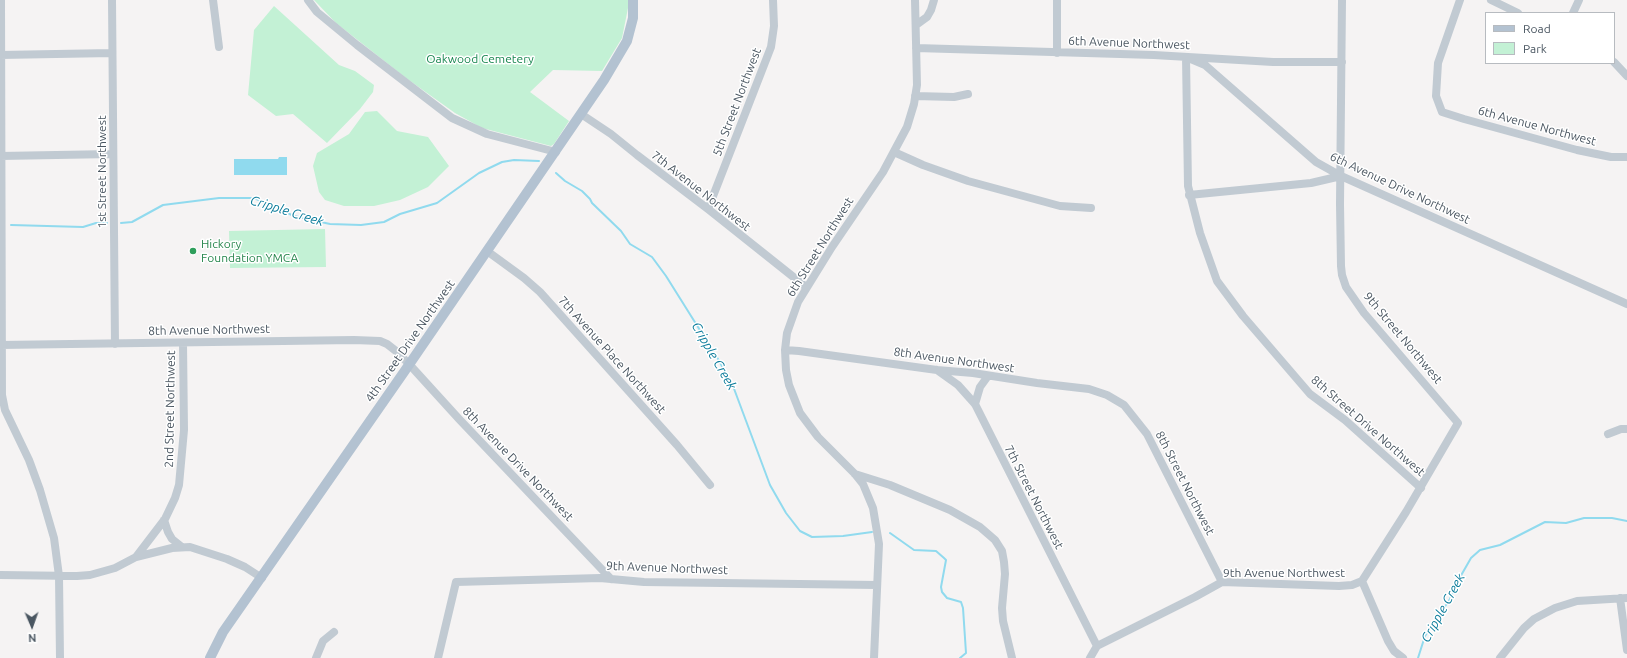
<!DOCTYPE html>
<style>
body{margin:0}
#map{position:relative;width:1627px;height:658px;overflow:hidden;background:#f5f3f3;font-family:Ubuntu,sans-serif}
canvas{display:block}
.legend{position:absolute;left:1485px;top:12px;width:130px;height:52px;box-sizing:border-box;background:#fff;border:1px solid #b7bbc0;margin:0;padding:5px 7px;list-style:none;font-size:12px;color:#4a5661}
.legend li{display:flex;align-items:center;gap:8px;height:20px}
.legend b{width:20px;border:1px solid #b7bbc0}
.north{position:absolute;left:12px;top:606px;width:40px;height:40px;-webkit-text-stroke:3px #fff;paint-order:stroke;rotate:178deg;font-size:11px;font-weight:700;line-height:16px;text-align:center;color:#4a5661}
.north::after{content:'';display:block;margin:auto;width:14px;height:18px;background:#4a5661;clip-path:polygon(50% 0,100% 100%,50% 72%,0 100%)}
</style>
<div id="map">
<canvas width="1627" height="658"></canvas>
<ul class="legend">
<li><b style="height:5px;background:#b3c2d1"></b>Road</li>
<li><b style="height:11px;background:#c3f1d5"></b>Park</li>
</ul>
<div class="north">N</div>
</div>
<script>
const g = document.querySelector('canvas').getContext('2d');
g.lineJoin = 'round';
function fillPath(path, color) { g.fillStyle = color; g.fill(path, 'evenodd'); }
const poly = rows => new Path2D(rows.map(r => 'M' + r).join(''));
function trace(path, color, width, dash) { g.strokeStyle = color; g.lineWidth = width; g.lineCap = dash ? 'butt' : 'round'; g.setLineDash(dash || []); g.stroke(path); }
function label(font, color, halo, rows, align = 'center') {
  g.font = font + ' Ubuntu,sans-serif'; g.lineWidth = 3; g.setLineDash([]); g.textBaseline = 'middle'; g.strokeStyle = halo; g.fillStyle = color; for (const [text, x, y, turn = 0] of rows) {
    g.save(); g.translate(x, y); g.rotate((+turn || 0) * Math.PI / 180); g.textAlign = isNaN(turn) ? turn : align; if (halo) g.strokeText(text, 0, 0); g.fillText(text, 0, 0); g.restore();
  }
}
fillPath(poly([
 [314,0,629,0,629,3,622,38,602,71,553,70,530,92,569,121,554,144,551,146,482,128,455,113,406,78,336,23],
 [274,6,339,65,355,71,374,85,373,92,360,109,327,143,293,114,276,116,248,95,254,30],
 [377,111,397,131,428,137,449,166,428,187,400,200,374,206,344,206,325,200,319,192,313,166,317,153,349,134,365,112],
 [325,229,326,267,230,268,229,231]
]), '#c3f1d5');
fillPath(poly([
 [279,157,287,157,287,175,234,175,234,159,278,159]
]), '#90daee');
trace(poly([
 [556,173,565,181,582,191,590,199,592,203,621,231,630,244,652,257,666,276,718,359,733,386,770,485,786,513,800,531,812,537,843,536,872,532],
 [121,223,132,222,163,205,219,198,254,198,294,216,330,224,361,225,384,222,400,214,437,203,479,173,502,162,514,160,539,161],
 [11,225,83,227,96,223,107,223],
 [890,533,914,550,936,551,944,558,946,560,941,587,942,592,947,598,961,602,963,608,966,653,960,658],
 [1418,658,1425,636,1450,599,1459,579,1471,558,1480,550,1500,545,1545,522,1566,523,1584,518,1612,518,1627,521]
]), '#90daee', 2);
trace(poly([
 [1,0,2,395,5,410,29,460,40,490,54,538,59,576,60,658],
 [112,0,115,344],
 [213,0,219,47],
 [308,0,317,12,357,45,452,118,487,134,556,152],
 [1057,0,1057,53],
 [1460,0,1438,63,1436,96,1442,112,1464,119,1577,150,1611,157,1627,157],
 [1491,0,1518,13],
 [1573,13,1579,0],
 [916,25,927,17,931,10,934,0],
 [916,48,1154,55,1273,62,1342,62],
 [0,55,112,53],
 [1614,62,1627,76],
 [915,96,954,97,968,94],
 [581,114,611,134,637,155,708,209,806,287],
 [894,152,923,165,968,181,1060,206,1091,208],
 [0,156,113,154],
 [1189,195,1311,183,1341,176],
 [708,209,771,47,774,26,773,0],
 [487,251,524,278,540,292,677,445,710,485],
 [0,345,354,340,380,341,387,344,396,351,409,364,459,419,611,579],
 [785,350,799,351,937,370,973,373,1037,383,1089,389,1107,395,1124,405,1147,434,1222,582],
 [937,370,958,385,975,404,1097,646],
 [975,404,980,387,988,376],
 [1608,434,1621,429,1627,429],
 [855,474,890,485,950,510,980,527,995,540,1002,551,1004,562,1005,574,1002,608,1003,621,1012,658],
 [1421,488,1345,420,1310,394,1243,316,1217,281,1200,233,1188,186,1186,57,1205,65,1316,162,1341,176,1627,304],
 [164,520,168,532,172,539,182,547],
 [136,557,165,519,175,498,179,485,184,430,183,343],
 [0,575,77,576,90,575,115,568,136,557,172,548,190,547,227,559,245,567,262,578],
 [1362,581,1388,641,1394,651,1403,658],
 [1620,598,1627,650],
 [316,658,323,641,334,632],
 [438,658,456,582,600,578,644,582,877,585],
 [874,658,879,544,873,508,863,484,855,474,818,437,800,413,789,385,786,370,785,350,787,333,798,302,832,247,883,172,907,127,914,104,917,85,915,0],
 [1090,658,1097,646,1195,597,1222,582,1339,586,1352,585,1362,581,1406,512,1458,423,1364,313,1346,287,1342,275,1341,266,1340,204,1342,0],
 [1500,658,1524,628,1534,619,1555,608,1577,601,1627,598]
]), '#c1cad2', 8);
trace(poly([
 [210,658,223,632,404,372,604,80,627,41,633,18,633,0]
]), '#b3c2d1', 10);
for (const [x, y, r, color] of [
 [193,251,4,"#2e9e5b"]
]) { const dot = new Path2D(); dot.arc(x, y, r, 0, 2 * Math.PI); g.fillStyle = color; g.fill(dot); trace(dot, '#fff', 1.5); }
label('12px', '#4a5661', '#fff', [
 ["6th Avenue Northwest",1129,43,2],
 ["5th Street Northwest",737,102,-69],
 ["6th Avenue Northwest",1537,126,15],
 ["1st Street Northwest",102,172,-90],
 ["6th Avenue Drive Northwest",1400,188,25],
 ["7th Avenue Northwest",701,191,38],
 ["6th Street Northwest",820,247,-58],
 ["8th Avenue Northwest",209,330,-1],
 ["9th Street Northwest",1403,338,50],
 ["4th Street Drive Northwest",410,341,-55],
 ["7th Avenue Place Northwest",612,355,48],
 ["8th Avenue Northwest",954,360,8],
 ["2nd Street Northwest",170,409,-89],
 ["8th Street Drive Northwest",1368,426,41],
 ["8th Avenue Drive Northwest",518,464,46],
 ["8th Street Northwest",1185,483,63],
 ["7th Street Northwest",1034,497,63],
 ["9th Avenue Northwest",667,568,2],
 ["9th Avenue Northwest",1284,573]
]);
label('12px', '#17864f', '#fff', [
 ["Oakwood Cemetery",480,59]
]);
label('12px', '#27864d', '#fff', [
 ["Hickory",201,244],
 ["Foundation YMCA",201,258]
], 'left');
label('italic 13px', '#0c7c9b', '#fff', [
 ["Cripple Creek",287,211,17],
 ["Cripple Creek",714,356,60],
 ["Cripple Creek",1443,608,-61]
]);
</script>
